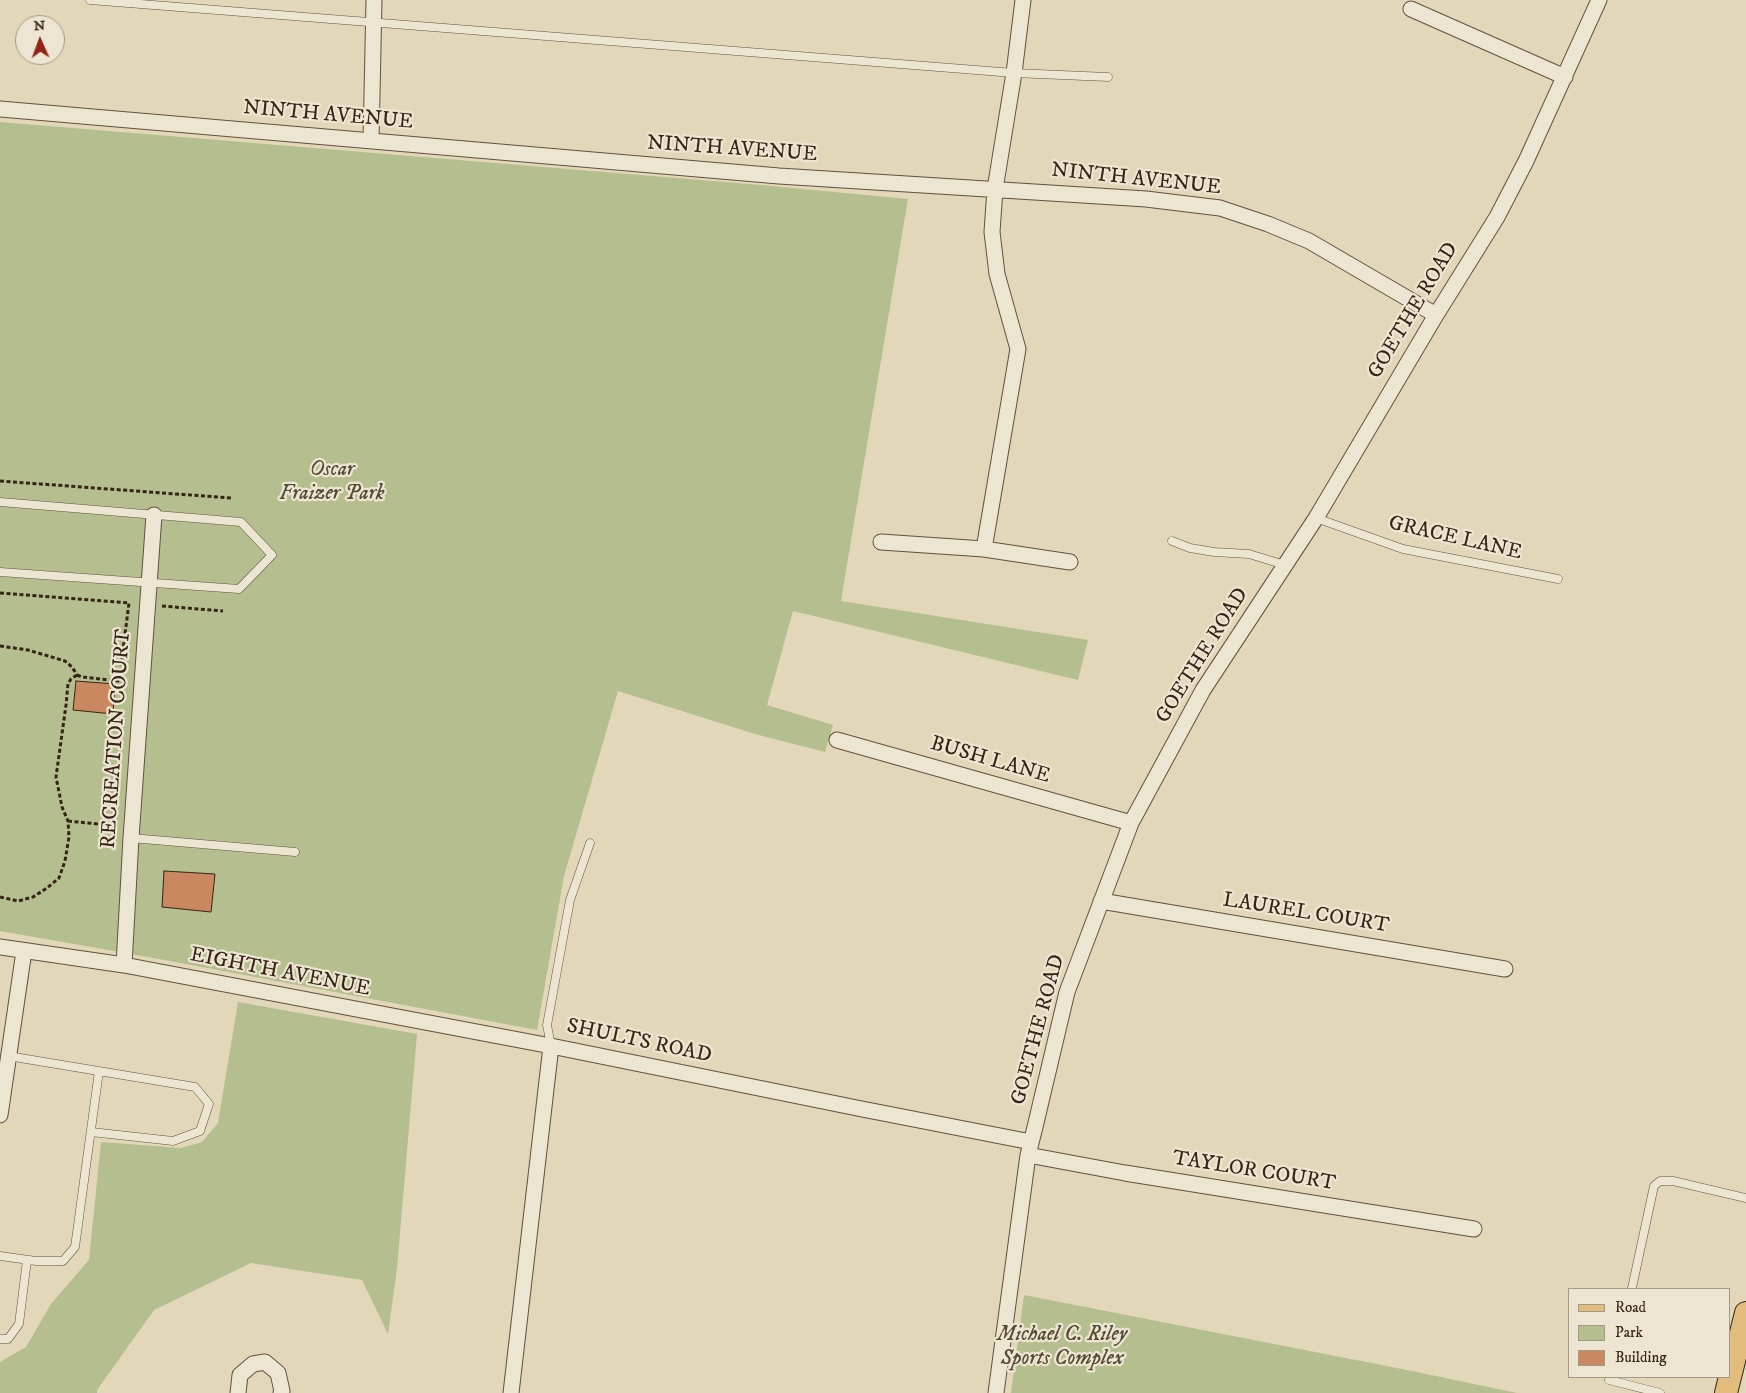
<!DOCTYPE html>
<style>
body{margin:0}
#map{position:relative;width:1746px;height:1393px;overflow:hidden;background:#e2d7b8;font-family:"IM FELL DW Pica",serif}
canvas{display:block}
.legend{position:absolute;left:1568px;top:1288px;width:162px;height:90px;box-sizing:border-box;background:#ece5d1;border:1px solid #a49886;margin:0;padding:6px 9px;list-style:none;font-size:15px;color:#382416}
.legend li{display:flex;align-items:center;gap:10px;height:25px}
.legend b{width:25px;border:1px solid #a49886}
.north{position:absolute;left:15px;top:15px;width:50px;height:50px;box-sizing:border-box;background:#ece5d1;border:1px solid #a49886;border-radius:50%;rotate:358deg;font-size:14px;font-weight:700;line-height:20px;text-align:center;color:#382416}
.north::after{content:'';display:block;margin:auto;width:18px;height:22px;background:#8f2418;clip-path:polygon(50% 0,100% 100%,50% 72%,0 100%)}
</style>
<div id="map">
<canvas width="1746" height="1393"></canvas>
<ul class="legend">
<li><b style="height:6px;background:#e1bc7c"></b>Road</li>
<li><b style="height:14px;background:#b5be8e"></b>Park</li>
<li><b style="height:14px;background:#ca8861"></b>Building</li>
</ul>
<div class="north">N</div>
</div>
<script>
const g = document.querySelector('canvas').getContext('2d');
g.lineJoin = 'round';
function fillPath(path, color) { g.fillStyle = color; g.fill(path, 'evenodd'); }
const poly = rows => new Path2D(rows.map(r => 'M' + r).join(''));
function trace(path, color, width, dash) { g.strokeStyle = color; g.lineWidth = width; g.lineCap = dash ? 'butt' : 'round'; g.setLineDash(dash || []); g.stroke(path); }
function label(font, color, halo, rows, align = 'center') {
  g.font = font + ' "IM FELL DW Pica",serif'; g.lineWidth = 4.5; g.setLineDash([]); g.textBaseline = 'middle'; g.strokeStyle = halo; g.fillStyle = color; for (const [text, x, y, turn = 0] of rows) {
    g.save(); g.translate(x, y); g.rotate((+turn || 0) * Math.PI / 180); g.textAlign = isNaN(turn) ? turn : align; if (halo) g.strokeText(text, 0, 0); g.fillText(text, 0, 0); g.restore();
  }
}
fillPath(poly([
 [0,122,761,185,908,199,841,601,1088,640,1078,680,793,611,767,705,833,725,825,752,755,734,618,691,564,876,537,1030,159,959,0,931],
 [238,1002,417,1034,397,1268,388,1334,362,1280,251,1263,154,1310,97,1390,97,1393,0,1393,0,1362,26,1347,51,1304,89,1260,101,1142,181,1148,202,1142,218,1123],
 [1024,1295,1412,1371,1517,1393,1011,1393]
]), '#b5be8e');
const building = poly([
 [76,681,115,684,113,714,73,710,76,681],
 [164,871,215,874,211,912,162,907,164,871]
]);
fillPath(building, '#ca8861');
trace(building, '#382416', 1);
const service = poly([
 [90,0,1014,73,1108,77],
 [0,502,241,522,272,555,239,589,0,572],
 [1316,518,1403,549,1558,579],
 [1172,541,1190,548,1214,552,1249,554,1285,565],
 [131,838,295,852],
 [551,1046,547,1025,570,900,590,843],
 [8,1056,195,1087,209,1104,200,1131,173,1141,91,1132],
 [0,1256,36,1261,63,1261,75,1247,99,1071],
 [1632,1288,1654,1186,1660,1181,1673,1181,1746,1198],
 [0,1339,8,1339,19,1324,27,1260],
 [1609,1380,1660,1393]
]);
const minor = poly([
 [1411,9,1565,77],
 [0,109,779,176,1146,199,1220,208,1268,224,1309,241,1436,315],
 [371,141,374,0],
 [881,542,984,549,1070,562],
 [984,549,1018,349,997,274,992,232,995,189,1014,73,1023,0],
 [837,740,1131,823],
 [1101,901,1505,969],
 [0,947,124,965,551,1046,862,1109,1031,1142],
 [124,965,131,838,154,515],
 [0,1115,24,951],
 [1028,1155,1125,1173,1474,1229],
 [238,1393,240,1375,253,1364,265,1362,278,1373,282,1391,281,1393],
 [511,1393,551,1046],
 [996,1393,1028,1155,1035,1127,1067,992,1131,823,1203,690,1316,518,1436,315,1497,217,1526,161,1599,0]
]);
const primary = poly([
 [1726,1393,1746,1313]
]);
trace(service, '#62513e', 9);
trace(minor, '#62513e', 17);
trace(primary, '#382416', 24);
trace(poly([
 [0,481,231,498],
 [0,593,129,603,119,681],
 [162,606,223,611],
 [0,646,28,650,65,661,72,667,77,675],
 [77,675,82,677,128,682],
 [68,821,119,826],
 [0,897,18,901,33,897,47,888,59,878,65,861,69,837,68,821,62,807,56,777,66,705,68,684,71,679,77,675]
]), '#382416', 3, [4, 2.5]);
trace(service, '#ece5d1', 8);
trace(minor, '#ece5d1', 15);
trace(primary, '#e1bc7c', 22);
label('21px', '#382416', '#ece5d1', [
 ["NINTH AVENUE",328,116,5],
 ["NINTH AVENUE",732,150,4],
 ["NINTH AVENUE",1136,180,6],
 ["GOETHE ROAD",1414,311,-59],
 ["GRACE LANE",1455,539,13],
 ["GOETHE ROAD",1203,656,-58],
 ["RECREATION COURT",117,739,-86],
 ["BUSH LANE",990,761,16],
 ["LAUREL COURT",1306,914,9],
 ["EIGHTH AVENUE",280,973,11],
 ["GOETHE ROAD",1039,1030,-75],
 ["SHULTS ROAD",639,1042,12],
 ["TAYLOR COURT",1254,1172,9]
]);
label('italic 21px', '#574a34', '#ece5d1', [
 ["Oscar",332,471],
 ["Fraizer Park",332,495],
 ["Michael C. Riley",1062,1336],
 ["Sports Complex",1062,1360]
]);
</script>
